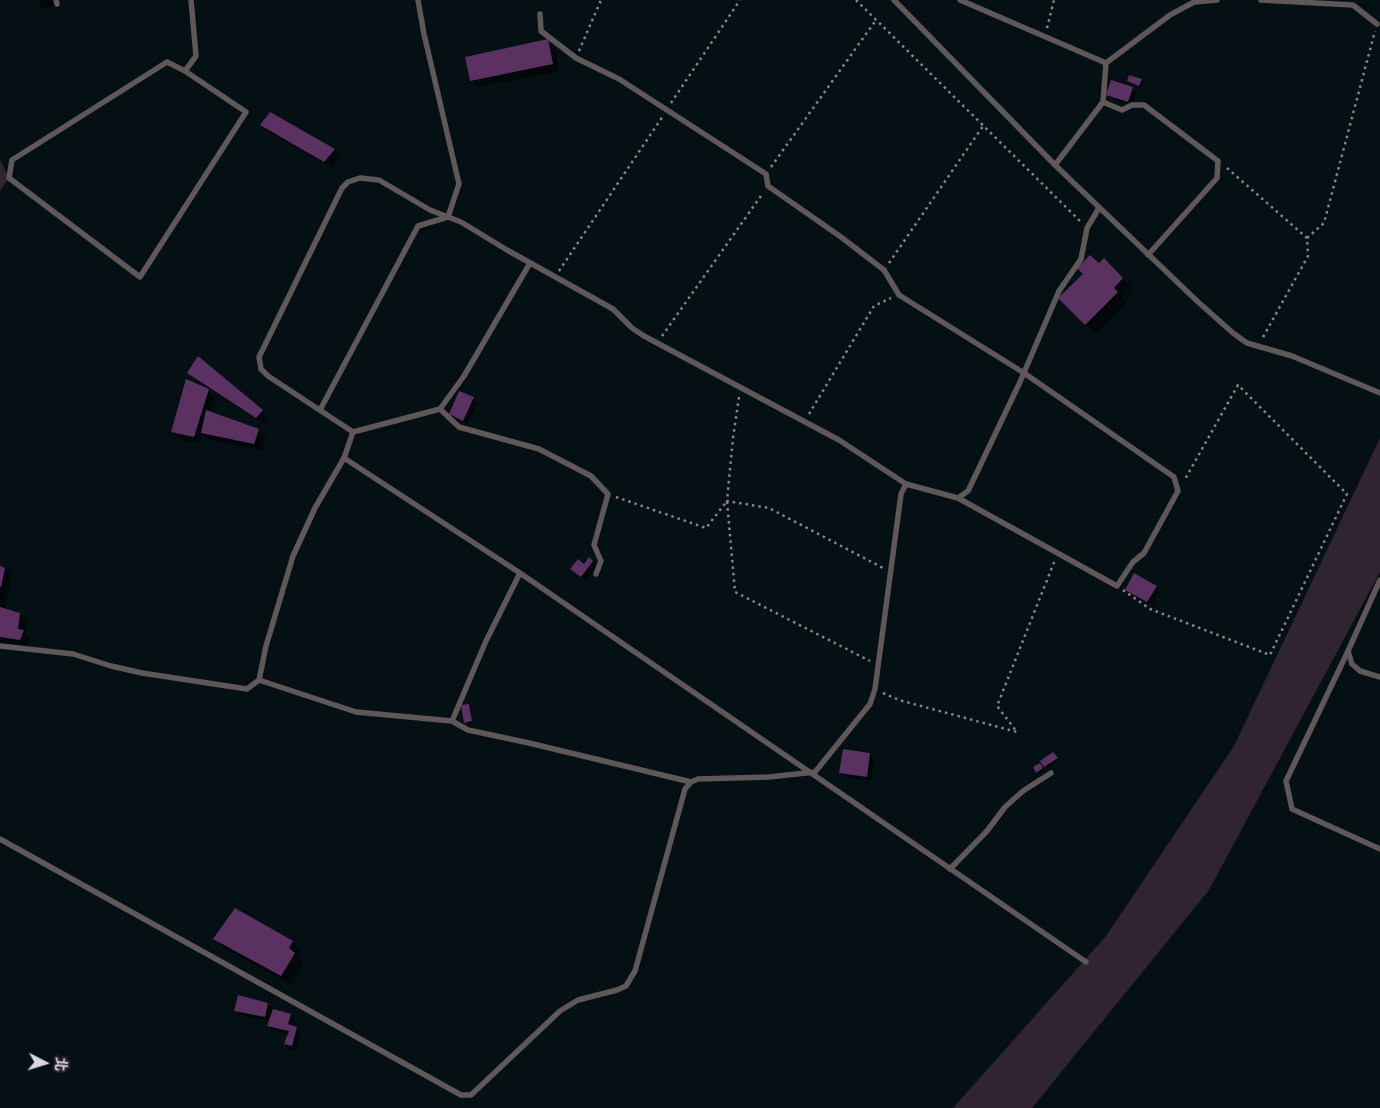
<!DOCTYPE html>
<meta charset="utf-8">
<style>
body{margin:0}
#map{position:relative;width:1380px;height:1108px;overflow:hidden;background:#2f2430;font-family:"Source Sans 3","Noto Sans TC",sans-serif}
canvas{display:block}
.north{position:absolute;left:20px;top:1038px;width:50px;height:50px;-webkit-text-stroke:4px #2f2430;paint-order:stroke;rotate:95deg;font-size:14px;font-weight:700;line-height:20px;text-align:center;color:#dcd5dd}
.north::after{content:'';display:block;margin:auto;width:18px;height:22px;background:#dcd5dd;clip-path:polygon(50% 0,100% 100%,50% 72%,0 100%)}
</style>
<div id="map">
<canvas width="1380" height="1108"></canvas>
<div class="north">北</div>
</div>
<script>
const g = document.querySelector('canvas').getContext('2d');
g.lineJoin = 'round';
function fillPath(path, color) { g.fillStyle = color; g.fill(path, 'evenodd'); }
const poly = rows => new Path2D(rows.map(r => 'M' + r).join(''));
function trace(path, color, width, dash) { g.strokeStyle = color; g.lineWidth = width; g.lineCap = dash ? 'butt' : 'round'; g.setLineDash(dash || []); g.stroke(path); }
fillPath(poly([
 [0,0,1380,0,1380,438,1234,746,1106,936,953,1108,0,1108,0,191,9,178,0,160],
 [1380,572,1380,1108,1032,1108,1209,890]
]), '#051014');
fillPath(poly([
 [37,0,54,0,56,5,44,9],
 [548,41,555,48,560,71,478,87,471,80],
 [1141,80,1143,82,1141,87,1128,81],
 [1132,88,1137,93,1133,106,1112,99,1108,95],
 [262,125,334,150,341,157,332,168,269,132],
 [1104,260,1132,288,1122,298,1127,302,1095,334,1060,298],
 [189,373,262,411,269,418,264,424,196,380],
 [23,389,28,392,27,394,23,390],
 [208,391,215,398,210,413,258,430,266,437,261,450,209,440,203,435,201,444,179,439,172,432],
 [473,398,477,403,468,424,455,418,450,414],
 [589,559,597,566,586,581,572,569,584,566],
 [0,567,5,569,12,576,4,610,19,614,27,621,25,633,31,638,27,646,0,643],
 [1156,587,1160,591,1152,606,1131,594,1126,590],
 [469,705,471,707,473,723,467,724,465,722],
 [870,754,874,759,871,781,845,777,841,772],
 [1055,755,1059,761,1047,768,1042,761],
 [1042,766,1044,770,1039,774,1037,772],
 [215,939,292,942,302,951,298,958,304,963,291,985,224,948],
 [239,997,268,1004,272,1009,272,1010,290,1015,295,1020,293,1027,296,1028,301,1032,296,1050,290,1049,286,1044,289,1034,273,1030,268,1026,270,1021,240,1015,235,1010]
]), '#0007');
fillPath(poly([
 [548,39,553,64,470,81,465,57],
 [1129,75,1142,79,1139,86,1127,81],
 [1111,80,1133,87,1128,102,1106,95],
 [270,112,335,149,324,162,260,125],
 [1090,255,1099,263,1104,258,1123,278,1114,288,1118,292,1085,325,1058,298,1083,274,1077,268],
 [198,356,263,410,256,418,187,373],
 [186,379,209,389,194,437,171,432],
 [459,391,474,397,463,421,449,414],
 [206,410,259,429,254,444,201,433],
 [589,557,593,561,581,577,570,569,578,559,584,564],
 [0,566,5,568,1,587,0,587],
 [1134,573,1157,586,1147,602,1125,590],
 [0,607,20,613,18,629,24,630,20,640,0,637],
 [469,704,472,721,464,723,461,705],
 [843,749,870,753,867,777,839,773],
 [1053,752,1058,758,1044,767,1040,761],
 [1040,763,1043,768,1036,773,1033,767],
 [235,908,293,941,289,948,295,953,281,976,213,939],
 [238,995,268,1003,265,1017,234,1011],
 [273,1009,291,1014,288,1024,297,1027,292,1046,284,1044,289,1031,267,1026]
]), '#5b3162');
trace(poly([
 [856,0,1081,222],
 [1047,28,1054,0],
 [579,51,601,0],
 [671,103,740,0],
 [771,167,876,20],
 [1227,168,1307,238,1308,256,1262,339],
 [1307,238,1324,223,1375,31],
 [889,263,983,126],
 [559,271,663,116],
 [662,336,763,193],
 [739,397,733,438,727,501,769,508,883,568],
 [809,414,874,306,891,298],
 [616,497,706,528,727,501,735,592,870,661],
 [1123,590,1150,609,1270,655,1347,494,1238,385,1184,481],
 [883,693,899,700,1017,732,997,706,1055,560]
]), '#8b828c', 2.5, [2.5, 4]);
trace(poly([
 [56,0,57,4],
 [894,0,1055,165,1197,301,1233,333,1247,343,1292,356,1380,393],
 [960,0,1106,63,1170,15,1194,2,1217,0],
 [1261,0,1353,5,1377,24],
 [540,14,541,31,576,58,619,79,766,174,768,186,841,237,884,270,899,295,1024,373,1174,477,1178,491,1144,553,1133,562,1117,586,958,498],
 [167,62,185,71,246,112,140,277,9,178,12,160,167,62],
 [185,71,196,56,191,0],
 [1103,102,1106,63],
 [1055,165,1103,102,1122,110,1132,105,1144,105,1218,161,1217,178,1148,255],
 [440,409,459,427,539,449,591,476,608,494,594,545,601,561,596,574],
 [320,410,418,226,448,217,459,184,424,34,418,0],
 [353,432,440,409,464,376,530,263],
 [344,458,520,573],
 [1380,580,1348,651,1352,664,1360,671,1380,677],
 [0,646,73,654,111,666,142,673,247,689,259,680,266,646,293,556,315,508,344,458,353,432,268,376,261,369,259,357,342,188,348,182,360,178,379,180,430,210,461,222,507,250,613,309,632,328,644,336,839,440,906,484],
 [1348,651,1286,781,1292,809,1380,849],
 [259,680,356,712,452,721],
 [691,782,529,743,468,730,452,721,486,641,520,573,1086,962],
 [0,839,461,1095,471,1095,560,1011,578,1000,617,990,626,986,635,971,685,789,691,782,698,779,769,777,815,772,870,704,875,689,901,494,906,484,958,498,968,491,1020,382,1059,291,1081,259,1087,228,1099,208],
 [950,869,987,831,1005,807,1023,791,1051,773]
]), '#605759', 5.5);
</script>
